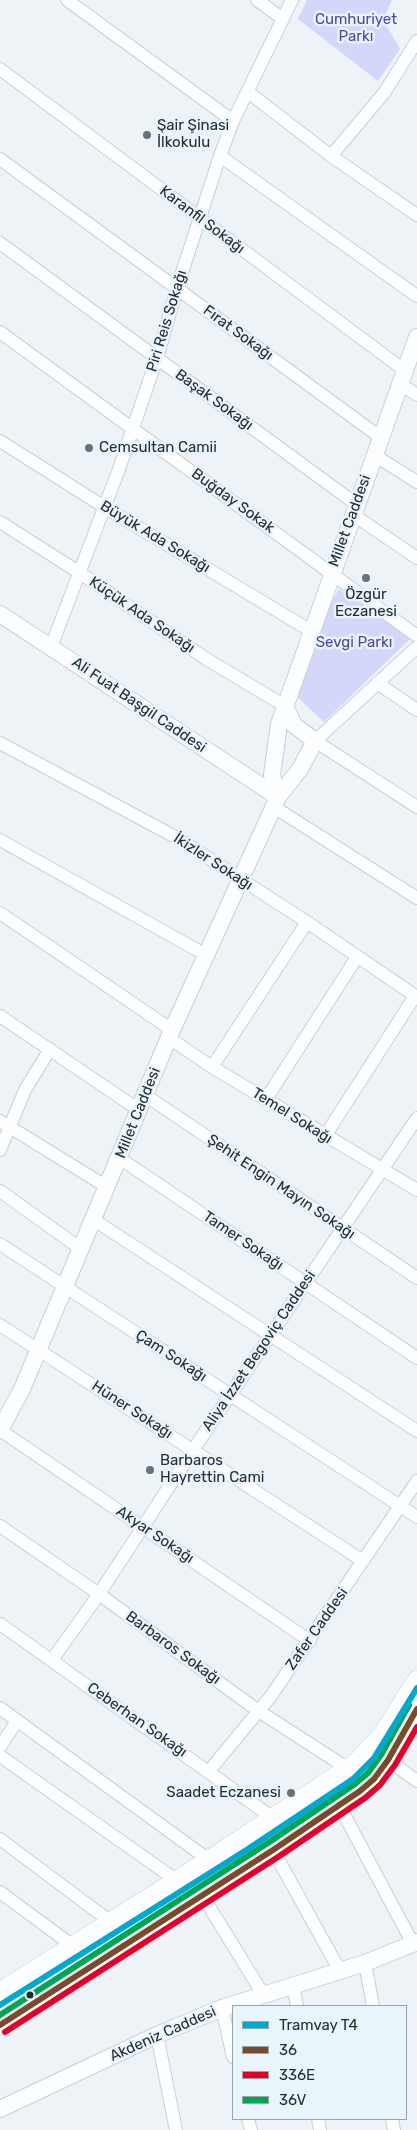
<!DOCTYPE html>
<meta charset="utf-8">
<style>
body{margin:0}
#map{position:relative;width:417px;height:2130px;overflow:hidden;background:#eef3f7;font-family:Rubik,sans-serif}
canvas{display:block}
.legend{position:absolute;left:232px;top:2005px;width:175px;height:115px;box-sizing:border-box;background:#eaf4fb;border:1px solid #9aa4ab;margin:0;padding:6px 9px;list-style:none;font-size:15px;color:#232d33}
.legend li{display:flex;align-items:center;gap:10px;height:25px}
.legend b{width:25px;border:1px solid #9aa4ab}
</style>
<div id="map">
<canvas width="417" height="2130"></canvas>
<ul class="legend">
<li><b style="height:6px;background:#00a9ce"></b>Tramvay T4</li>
<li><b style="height:6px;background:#7a4b2a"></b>36</li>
<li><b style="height:6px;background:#e4002b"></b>336E</li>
<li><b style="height:6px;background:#00a651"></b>36V</li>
</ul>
</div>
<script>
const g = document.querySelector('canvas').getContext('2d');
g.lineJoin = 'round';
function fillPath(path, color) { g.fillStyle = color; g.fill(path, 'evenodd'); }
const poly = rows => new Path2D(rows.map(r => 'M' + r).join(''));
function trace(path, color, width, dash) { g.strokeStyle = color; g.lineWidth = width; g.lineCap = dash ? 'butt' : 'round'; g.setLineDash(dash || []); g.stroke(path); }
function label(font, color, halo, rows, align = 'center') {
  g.font = font + ' Rubik,sans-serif'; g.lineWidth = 5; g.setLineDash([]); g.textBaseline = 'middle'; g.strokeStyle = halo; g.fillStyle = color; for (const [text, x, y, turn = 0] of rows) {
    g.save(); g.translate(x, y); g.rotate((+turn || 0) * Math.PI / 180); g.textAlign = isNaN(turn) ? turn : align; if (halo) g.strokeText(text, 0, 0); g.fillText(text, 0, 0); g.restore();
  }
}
fillPath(poly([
 [307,0,392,0,383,20,400,49,378,81,298,19],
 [339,589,410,639,324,722,296,696,326,612]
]), '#d4d6fa');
const street = poly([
 [67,0,233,121],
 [257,0,283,19],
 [0,69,404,370],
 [248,92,331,156,417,215],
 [220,156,417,296],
 [331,156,384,93,417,41],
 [0,159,380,437],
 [0,243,356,504],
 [0,332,417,636],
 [399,383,417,395],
 [0,441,106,508,311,631],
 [374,455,417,482],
 [352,514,417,558],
 [0,522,80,573,208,660,285,706],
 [51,647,119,469,157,358,177,288,220,156,233,121,292,0],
 [417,647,315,741,417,807],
 [377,683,417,710],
 [0,743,179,839,307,922,417,997],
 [274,807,417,898],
 [0,840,206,955],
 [0,913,172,1030],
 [0,1016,139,1110],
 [169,1038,212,1067,417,1190],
 [212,1067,307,922],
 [145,1095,417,1278],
 [266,1099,357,957],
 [0,1121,107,1187],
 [325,1136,415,996],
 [0,1150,25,1090,50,1049],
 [119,1158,417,1358],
 [0,1191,81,1249],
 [94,1220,417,1431],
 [0,1244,417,1517],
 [0,1325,363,1561],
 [0,1430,310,1641],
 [0,1526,99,1594,257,1710,347,1768],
 [0,1624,273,1818],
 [52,1660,99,1594,193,1450,417,1118],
 [0,1708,209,1860],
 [0,1747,17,1721],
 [0,1756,176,1880],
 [388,1760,417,1781],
 [209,1771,271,1696,417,1481],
 [339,1805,413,1944],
 [0,1839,111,1922],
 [273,1850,340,1971],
 [0,1892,73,1946],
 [202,1895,263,1994],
 [365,1963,373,2006],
 [293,1985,297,2006],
 [222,2008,233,2057],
 [157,2035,176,2130],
 [248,2119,251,2130],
 [318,2119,320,2130],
 [392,2119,394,2130]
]);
const secondary = poly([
 [0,614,278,797],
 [278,797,272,775,279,724,417,337],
 [0,1430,22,1389,172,1030,278,797,300,769,315,741,294,725,285,706],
 [0,2109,157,2035,222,2008,365,1963,417,1942]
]);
const primary = poly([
 [0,1992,209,1860,356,1763,383,1734,417,1680],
 [0,2025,273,1850,360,1791,374,1779,388,1760,417,1709]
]);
trace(street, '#c9d0d5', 14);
trace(secondary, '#c9d0d5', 18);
trace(primary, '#c9d0d5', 20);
trace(street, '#fcfdfe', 12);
trace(secondary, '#fcfdfe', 16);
trace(primary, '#fcfdfe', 19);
trace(poly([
 [0,2025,273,1850,360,1791,374,1779,388,1760,417,1709]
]), '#7a4b2a', 6);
trace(poly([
 [5,2032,278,1857,365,1798,380,1785,395,1765,417,1727]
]), '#e4002b', 6);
trace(poly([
 [0,2015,268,1843,355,1784,368,1773,381,1755,409,1705]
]), '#00a651', 6);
trace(poly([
 [0,2005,248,1849,353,1779,374,1758,417,1688]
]), '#00a9ce', 6);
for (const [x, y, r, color] of [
 [147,135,5,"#6a7278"],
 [89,448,5,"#6a7278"],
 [366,578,5,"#6a7278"],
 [150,1470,5,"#6a7278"],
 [291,1793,5,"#6a7278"],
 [30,1995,4.5,"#232d33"]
]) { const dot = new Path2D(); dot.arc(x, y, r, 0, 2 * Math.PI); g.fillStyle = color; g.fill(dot); trace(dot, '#eaf4fb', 2); }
label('15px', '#5045a0', '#eaf4fb', [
 ["Cumhuriyet",356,20],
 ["Parkı",356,37],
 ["Sevgi Parkı",354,643]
]);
label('15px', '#232d33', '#eaf4fb', [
 ["Şair Şinasi",157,126],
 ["İlkokulu",157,143],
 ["Cemsultan Camii",99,448],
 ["Özgür",366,595,"center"],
 ["Eczanesi",366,612,"center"],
 ["Barbaros",160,1461],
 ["Hayrettin Cami",160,1478],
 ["Saadet Eczanesi",281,1793,"right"]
], 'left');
label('15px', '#232d33', '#eaf4fb', [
 ["Karanfil Sokağı",202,220,37],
 ["Piri Reis Sokağı",167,321,-73],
 ["Fırat Sokağı",238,333,36],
 ["Başak Sokağı",214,400,36],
 ["Buğday Sokak",233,501,36],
 ["Millet Caddesi",350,521,-70],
 ["Büyük Ada Sokağı",155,537,31],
 ["Küçük Ada Sokağı",142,615,34],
 ["Ali Fuat Başgil Caddesi",139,705,34],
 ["İkizler Sokağı",213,862,33],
 ["Millet Caddesi",138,1113,-68],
 ["Temel Sokağı",292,1116,32],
 ["Şehit Engin Mayın Sokağı",281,1187,34],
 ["Tamer Sokağı",243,1241,34],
 ["Aliya İzzet Begoviç Caddesi",259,1351,-56],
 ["Çam Sokağı",171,1356,33],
 ["Hüner Sokağı",132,1410,33],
 ["Akyar Sokağı",155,1535,34],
 ["Zafer Caddesi",317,1629,-55],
 ["Barbaros Sokağı",173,1648,36],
 ["Ceberhan Sokağı",137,1720,35],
 ["Akdeniz Caddesi",163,2034,-24]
]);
</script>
